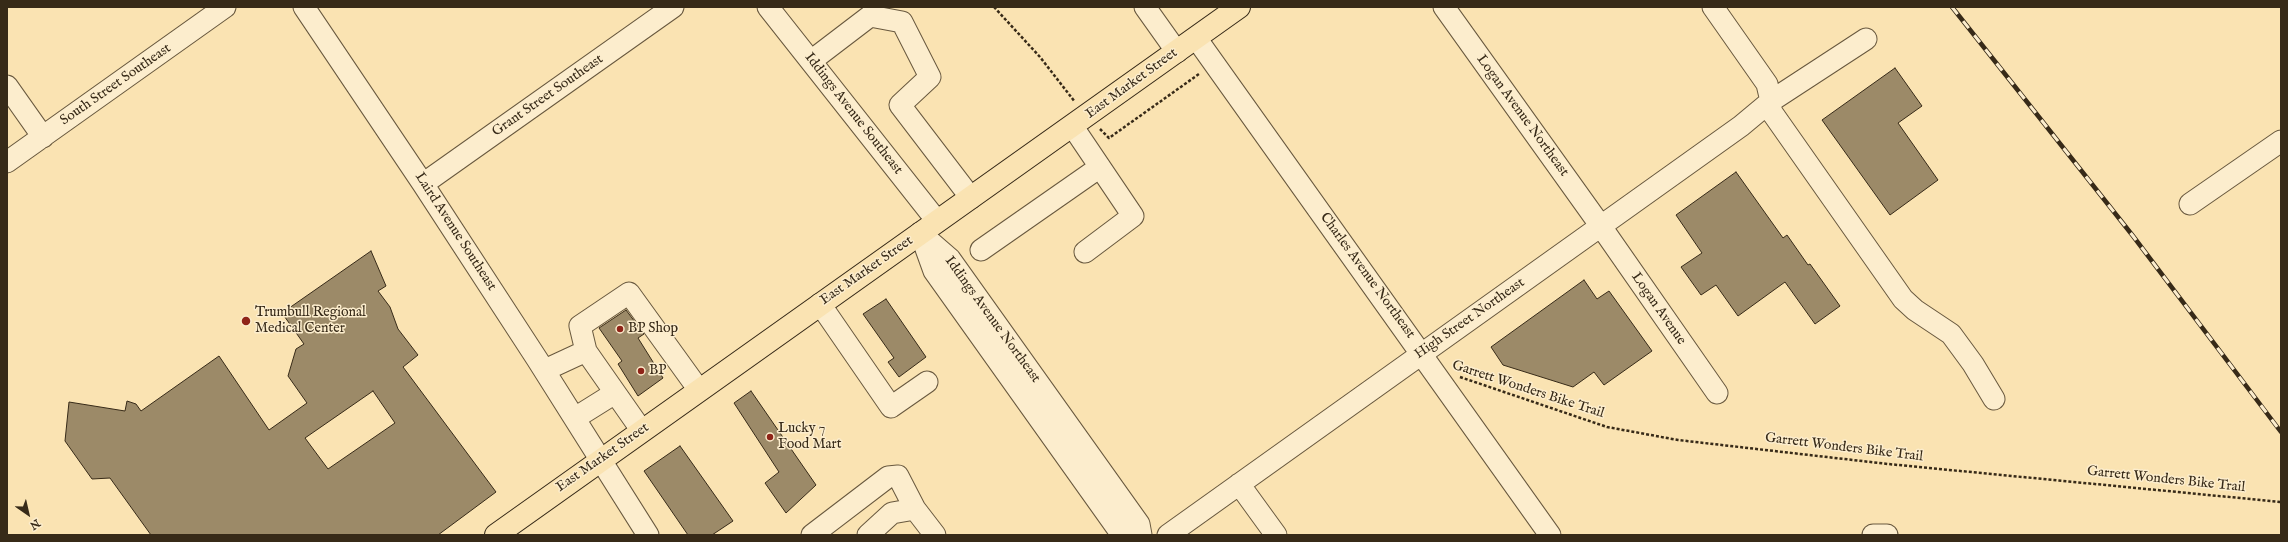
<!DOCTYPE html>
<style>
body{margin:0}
#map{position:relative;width:2288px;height:542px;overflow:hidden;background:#fae3b2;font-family:"IM FELL English",serif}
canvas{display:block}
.frame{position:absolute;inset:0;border:8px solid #372a18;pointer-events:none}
.north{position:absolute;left:8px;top:494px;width:40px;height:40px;-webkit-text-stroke:3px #fcedcd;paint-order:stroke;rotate:146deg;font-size:11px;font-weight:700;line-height:16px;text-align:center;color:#372a18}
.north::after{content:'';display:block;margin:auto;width:14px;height:18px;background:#372a18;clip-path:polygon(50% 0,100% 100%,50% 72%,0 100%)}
</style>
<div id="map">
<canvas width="2288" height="542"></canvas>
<div class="frame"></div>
<div class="north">N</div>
</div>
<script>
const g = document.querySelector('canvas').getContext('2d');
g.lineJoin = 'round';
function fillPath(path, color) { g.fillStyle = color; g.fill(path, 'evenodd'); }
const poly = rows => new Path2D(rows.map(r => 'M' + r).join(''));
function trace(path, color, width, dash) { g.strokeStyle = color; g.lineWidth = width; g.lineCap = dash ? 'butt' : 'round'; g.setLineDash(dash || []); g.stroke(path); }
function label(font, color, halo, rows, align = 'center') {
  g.font = font + ' "IM FELL English",serif'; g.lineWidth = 3; g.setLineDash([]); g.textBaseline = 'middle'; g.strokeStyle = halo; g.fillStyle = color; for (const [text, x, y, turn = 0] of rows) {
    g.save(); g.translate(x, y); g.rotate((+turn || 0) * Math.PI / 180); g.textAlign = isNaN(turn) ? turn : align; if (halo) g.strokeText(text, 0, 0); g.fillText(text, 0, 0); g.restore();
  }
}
const building = poly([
 [1895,68,1922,106,1898,123,1938,180,1890,215,1822,120,1895,68],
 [1736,172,1783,238,1787,235,1808,265,1810,264,1840,306,1815,324,1785,282,1738,316,1716,285,1701,295,1681,267,1702,253,1676,215,1736,172],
 [371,251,386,286,378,291,390,307,398,329,418,355,403,367,496,492,438,535,151,535,110,478,92,479,65,441,69,402,125,411,127,401,136,404,141,411,219,356,269,430,307,403,288,376,296,349,304,344,282,313,371,251],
 [373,391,395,423,328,469,305,438,373,391],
 [1584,280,1597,299,1609,291,1652,351,1604,385,1594,372,1573,387,1503,365,1491,347,1584,280],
 [886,299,926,357,899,377,888,362,894,358,863,314,886,299],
 [626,310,644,334,638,338,663,378,638,396,618,364,622,361,599,328,626,310],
 [751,391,816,485,786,513,765,483,779,472,734,403,751,391],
 [680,446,733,521,712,535,688,535,644,471,680,446]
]);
fillPath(building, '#9c8a68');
trace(building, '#372a18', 1);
const minor = poly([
 [304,7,423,184,537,359,648,535],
 [768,7,937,221],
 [1145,7,1177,52],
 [1444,7,1600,225,1717,393],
 [1196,38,1550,535],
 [1866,39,1771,101,1771,111,1903,299,1915,310,1951,334,1973,364,1994,399],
 [811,61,870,16,902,22,930,77,900,105,971,198],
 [7,86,43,137],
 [1073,127,1133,216,1085,252],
 [7,162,225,7],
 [423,184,673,7],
 [2190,204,2281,141],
 [920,233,950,259,1139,524,1141,535],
 [921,235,934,271,1122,535],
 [981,250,1100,167],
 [820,304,891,407,927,382],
 [586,351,580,326,629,293,699,390],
 [545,370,586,351,642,431],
 [575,418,615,393],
 [1239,484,1276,535],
 [812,535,888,477,898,476,915,509,935,535],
 [868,535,892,513,915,509],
 [1168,535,1741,126,1771,101,1767,84,1713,7],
 [1873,535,1887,535]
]);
const major = poly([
 [496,535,1239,7]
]);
trace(minor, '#68583e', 23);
trace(major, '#372a18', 24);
trace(poly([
 [994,7,1040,57,1075,102],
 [1100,129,1109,138,1199,74],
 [1460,377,1607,427,1678,440,1888,464,2281,502]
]), '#372a18', 2.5, [3, 2]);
trace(minor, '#fcedcd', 21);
trace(major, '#fae3b2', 22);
const rail = poly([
 [1952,7,2133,236,2281,432]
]);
trace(rail, '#372a18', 4.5);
trace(rail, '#fcedcd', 3, [9]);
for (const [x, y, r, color] of [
 [246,321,5,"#8f2418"],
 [620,329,4,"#8f2418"],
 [641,371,4,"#8f2418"],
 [770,437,4,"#8f2418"]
]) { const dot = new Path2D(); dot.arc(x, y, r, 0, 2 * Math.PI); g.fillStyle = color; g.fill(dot); trace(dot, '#fcedcd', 1.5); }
label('14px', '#372a18', '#fcedcd', [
 ["East Market Street",1132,84,-36],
 ["South Street Southeast",116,85,-35],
 ["Grant Street Southeast",548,96,-35],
 ["Iddings Avenue Southeast",853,114,52],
 ["Logan Avenue Northeast",1522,116,54],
 ["Laird Avenue Southeast",455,232,57],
 ["East Market Street",867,271,-35],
 ["Charles Avenue Northeast",1367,276,54],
 ["Logan Avenue",1658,309,55],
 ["High Street Northeast",1470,319,-35],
 ["Iddings Avenue Northeast",992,320,54],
 ["Garrett Wonders Bike Trail",1528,390,18],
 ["Garrett Wonders Bike Trail",1844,448,7],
 ["East Market Street",603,458,-35],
 ["Garrett Wonders Bike Trail",2166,480,6]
]);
label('14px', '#372a18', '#fcedcd', [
 ["Trumbull Regional",255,313],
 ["Medical Center",255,329],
 ["BP Shop",628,329],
 ["BP",649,371],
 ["Lucky 7",778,429],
 ["Food Mart",778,445]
], 'left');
</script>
